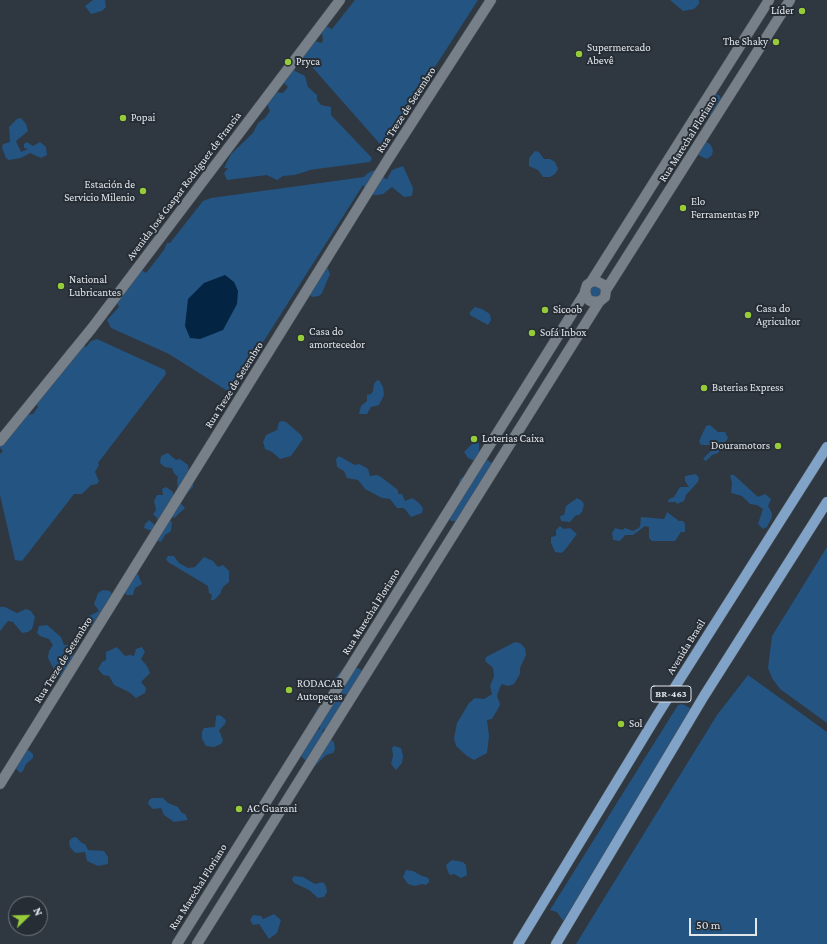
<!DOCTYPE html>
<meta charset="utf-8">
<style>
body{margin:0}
#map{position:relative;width:827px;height:944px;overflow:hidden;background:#2f3740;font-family:"Crimson Pro",serif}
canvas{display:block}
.north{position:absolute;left:8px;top:896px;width:40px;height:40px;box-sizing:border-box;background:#262d35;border:1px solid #71777e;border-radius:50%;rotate:67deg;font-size:11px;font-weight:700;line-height:16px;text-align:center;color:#e2e7ec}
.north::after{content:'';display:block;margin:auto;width:14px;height:18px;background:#96cc3a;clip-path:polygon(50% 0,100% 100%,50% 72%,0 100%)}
.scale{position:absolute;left:689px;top:918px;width:68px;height:18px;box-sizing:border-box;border:2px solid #e2e7ec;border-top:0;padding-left:5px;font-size:12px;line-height:14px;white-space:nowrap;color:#e2e7ec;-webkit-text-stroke:3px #262d35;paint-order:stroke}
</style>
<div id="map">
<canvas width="827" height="944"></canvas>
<div class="north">N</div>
<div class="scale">50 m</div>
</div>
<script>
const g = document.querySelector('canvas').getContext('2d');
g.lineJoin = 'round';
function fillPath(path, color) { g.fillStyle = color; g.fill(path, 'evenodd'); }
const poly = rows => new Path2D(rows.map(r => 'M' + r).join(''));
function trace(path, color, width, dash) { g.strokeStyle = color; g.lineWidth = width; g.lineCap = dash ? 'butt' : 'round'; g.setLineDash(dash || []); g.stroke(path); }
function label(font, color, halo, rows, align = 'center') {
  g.font = font + ' "Crimson Pro",serif'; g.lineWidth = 4; g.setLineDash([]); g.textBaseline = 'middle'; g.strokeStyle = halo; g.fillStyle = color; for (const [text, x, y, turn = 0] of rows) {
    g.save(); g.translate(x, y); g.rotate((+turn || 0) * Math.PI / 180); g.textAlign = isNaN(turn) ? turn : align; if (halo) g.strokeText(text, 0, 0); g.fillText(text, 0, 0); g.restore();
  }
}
fillPath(poly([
 [93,0,105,0,106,7,102,11,91,14,85,6],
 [355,0,478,0,386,143,380,144,313,68,312,65,303,65,301,57,313,40,321,43,323,41,322,33,326,26,332,29],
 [670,0,699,0,699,4,694,9,683,11],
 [294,68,295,71,305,76,308,87,317,95,317,100,321,105,331,107,331,115,372,158,370,162,309,170,308,171,294,175,283,176,277,180,267,175,227,180,224,173,228,168,224,168,231,154,253,133,258,123,265,118,270,111,266,101,276,92,283,93,288,87,282,81],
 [714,94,719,95,721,98,711,115,706,116,697,105],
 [21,118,26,124,28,131,16,141,21,152,28,149,24,148,24,144,27,142,33,146,40,142,46,147,47,155,41,158,30,153,21,158,9,160,6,158,2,148,3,144,10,142,9,127,17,119],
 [703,140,710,144,713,150,712,155,707,159,696,154],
 [535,151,539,152,544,159,550,159,555,162,558,169,555,174,550,177,543,177,538,170,529,166,529,158],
 [403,166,413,188,412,196,404,197,392,187,383,194,376,195,370,194,363,185,232,391,229,392,169,354,111,328,107,320,119,307,115,300,139,268,146,273,164,250,167,243,170,243,203,201,211,198,364,177,368,173,377,169,381,171,385,179,387,179,392,170],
 [327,267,330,274,322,293,319,296,312,297,307,291,308,277,312,273],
 '590.5 292a5.5 5.5 0 1 1 11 0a5.5 5.5 0 1 1-11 0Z',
 [475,307,482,309,490,314,491,320,488,325,470,315,470,312],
 [97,339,165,370,166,374,98,463,99,465,95,472,99,481,97,484,91,485,82,494,74,494,22,561,15,560,0,495,0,454,3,451,0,448,0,438,18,428,26,415,33,414,38,407,35,402,68,348,83,344,86,347,91,341],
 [379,380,383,387,384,395,379,405,371,407,367,414,359,414,361,406,367,401,367,395,371,394,373,391,374,384,376,381],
 [282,421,286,422,301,435,303,439,291,456,280,459,272,452,265,449,263,442,266,435,277,430,279,422],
 [710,425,718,432,725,432,728,438,718,453,712,455,706,461,703,459,716,445,701,445,699,441,706,426],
 [479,443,479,451,481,455,493,464,459,521,451,521,449,518,460,479,466,475,468,468,475,465,475,461,468,458,464,452,472,444],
 [168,453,176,460,180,459,188,465,189,473,193,479,193,487,186,494,178,492,177,480,178,477,174,473,172,468,165,467,160,463,161,456],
 [339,456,355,465,359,464,365,467,368,469,370,476,377,475,381,477,398,490,398,494,402,494,405,501,412,498,418,502,423,508,422,513,411,517,404,508,397,508,390,499,382,498,365,489,358,480,347,478,344,471,337,467,336,459],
 [696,474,699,478,698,482,686,495,684,501,677,504,676,502,668,502,669,499,674,497,680,487,689,487,685,481,685,476],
 [730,475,734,475,758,497,765,494,771,499,768,506,772,513,772,517,767,527,763,529,758,524,763,509,757,505,750,504,742,496,731,493,732,483],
 [166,487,172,491,175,497,185,508,174,518,170,517,169,520,172,522,171,531,165,535,161,542,155,540,152,531,144,528,145,524,149,520,155,525,158,524,157,518,153,514,156,510,154,501,157,495,163,495,162,489],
 [577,498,582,501,584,504,582,512,579,515,576,515,570,522,561,521,560,516,564,515,566,506],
 [667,512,679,521,683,521,685,524,685,532,681,532,675,541,652,541,649,538,649,527,645,526,633,535,625,535,620,541,613,540,612,533,615,528,622,530,625,528,633,531,640,527,641,517,664,519],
 [560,526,564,529,570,528,577,534,564,551,561,553,555,552,551,543,551,537,556,536,556,530],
 [827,547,827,723,780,689,772,678,768,668,772,636],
 [168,556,174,556,179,563,188,568,195,567,204,557,213,561,218,567,223,565,229,571,229,582,223,587,220,594,214,600,211,600,212,595,209,593,208,586,168,562,166,559],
 [137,572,142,584,135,588,133,595,127,595,124,592],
 [103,590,110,591,112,594,92,626,86,621,87,617,99,611,94,604,98,593],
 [0,607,5,607,17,613,26,609,31,611,35,617,32,629,28,632,22,633,13,622,8,621,0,631],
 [47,625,61,637,64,645,70,645,75,656,62,677,56,673,48,658,49,651,53,645,49,639,40,636,37,633,39,626],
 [515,642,520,643,525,648,526,655,520,668,520,674,514,684,508,686,502,684,500,687,497,696,500,704,499,707,492,719,487,720,489,736,487,753,474,760,467,756,456,746,454,738,457,723,469,703,475,698,484,699,492,694,490,686,494,676,493,668,485,661,486,657],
 [117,647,125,656,130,655,134,656,136,649,142,647,145,652,141,659,147,666,150,673,141,682,146,688,145,693,136,698,129,692,114,685,109,676,103,675,98,669,102,662,106,660,106,652],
 [349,665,360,669,363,672,354,692,343,695,336,692,333,681,345,666],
 [748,675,827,732,827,944,576,944,717,715],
 [329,696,340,701,344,707,329,730,324,729,322,732,334,742,335,749,333,753,326,755,315,766,311,766,300,755,310,732,320,729,316,710],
 [682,704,690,708,692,717,563,921,557,912,550,910,678,705],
 [220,715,226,720,225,724,219,730,223,740,221,744,214,747,206,746,202,739,202,732,204,728,215,727,216,716],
 [394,746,401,748,403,756,402,763,396,770,391,764,393,756,392,748],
 [27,749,33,754,33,758,26,764,23,771,20,773,14,766],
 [152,798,163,798,168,803,178,807,182,813,185,814,188,820,174,822,164,815,161,808,153,809,148,804,149,800],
 [76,837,82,843,85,844,88,850,104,851,108,857,108,864,98,866,87,861,85,852,75,853,70,847,69,841,72,838],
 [452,860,463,862,466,865,467,875,461,878,454,874,450,875,448,872,446,865],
 [406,870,413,871,422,876,426,877,429,879,429,882,426,885,422,884,415,886,408,884,403,877],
 [294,876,303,877,315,884,323,882,326,886,327,892,324,897,318,898,309,890,294,883,292,879],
 [274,914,281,920,277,933,269,939,259,924,253,925,250,920,253,915,261,916,263,919]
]), '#245482');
fillPath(poly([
 [225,275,234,282,238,291,237,304,223,330,200,339,190,338,185,326,188,299,204,283]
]), '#032442');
const secondary = poly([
 [606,290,790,0],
 [599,302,590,301,587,298,585,291,587,285,591,282,769,0],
 [0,441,92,328,340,0],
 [0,784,389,158,491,0],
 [177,944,585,293],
 [197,944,599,302,605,297,606,290,604,285,596,281,591,282]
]);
const primary = poly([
 [518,944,656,717,827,447],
 [556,944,704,696,827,502]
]);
trace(secondary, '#4c5359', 11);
trace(primary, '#4c5359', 11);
trace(secondary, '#778089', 10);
trace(primary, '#80a3c7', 10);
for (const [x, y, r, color] of [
 [802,11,4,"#96cc3a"],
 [776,42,4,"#96cc3a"],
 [579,54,4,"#96cc3a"],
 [288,62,4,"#96cc3a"],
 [123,118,4,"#96cc3a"],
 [143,191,4,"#96cc3a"],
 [683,208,4,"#96cc3a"],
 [61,286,4,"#96cc3a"],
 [545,310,4,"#96cc3a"],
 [748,315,4,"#96cc3a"],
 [532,333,4,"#96cc3a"],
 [301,338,4,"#96cc3a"],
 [704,388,4,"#96cc3a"],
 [474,439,4,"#96cc3a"],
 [778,446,4,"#96cc3a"],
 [289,690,4,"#96cc3a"],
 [621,724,4,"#96cc3a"],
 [239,809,4,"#96cc3a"]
]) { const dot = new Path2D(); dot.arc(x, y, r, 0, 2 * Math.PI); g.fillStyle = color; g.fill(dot); trace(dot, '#262d35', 1.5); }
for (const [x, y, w] of [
 [671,694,40]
]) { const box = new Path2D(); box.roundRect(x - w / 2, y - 8, w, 16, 3); g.fillStyle = '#262d35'; g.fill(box); trace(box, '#e2e7ec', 1); }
label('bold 10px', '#e2e7ec', null, [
 ["BR-463",671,694]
]);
label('11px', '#e2e7ec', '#262d35', [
 ["Líder",794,11,"right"],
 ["The Shaky",768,42,"right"],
 ["Supermercado",587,48],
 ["Abevê",587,61],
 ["Pryca",296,62],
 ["Popai",131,118],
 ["Estación de",135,185,"right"],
 ["Servicio Milenio",135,198,"right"],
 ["Elo",691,202],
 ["Ferramentas PP",691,215],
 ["National",69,280],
 ["Lubricantes",69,293],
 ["Casa do",756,309],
 ["Agricultor",756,322],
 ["Sicoob",553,310],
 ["Casa do",309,332],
 ["amortecedor",309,345],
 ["Sofá Inbox",540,333],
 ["Baterias Express",712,388],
 ["Loterias Caixa",482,439],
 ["Douramotors",770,446,"right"],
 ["RODACAR",297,684],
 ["Autopeças",297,697],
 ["Sol",629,724],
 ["AC Guarani",247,809]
], 'left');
label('11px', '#e2e7ec', '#262d35', [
 ["Rua Treze de Setembro",406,110,-57],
 ["Rua Marechal Floriano",688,139,-58],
 ["Avenida José Gaspar Rodríguez de Francia",184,186,-53],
 ["Rua Treze de Setembro",234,385,-58],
 ["Rua Marechal Floriano",371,612,-58],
 ["Avenida Brasil",686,647,-58],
 ["Rua Treze de Setembro",63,660,-58],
 ["Rua Marechal Floriano",198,887,-58]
]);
</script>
